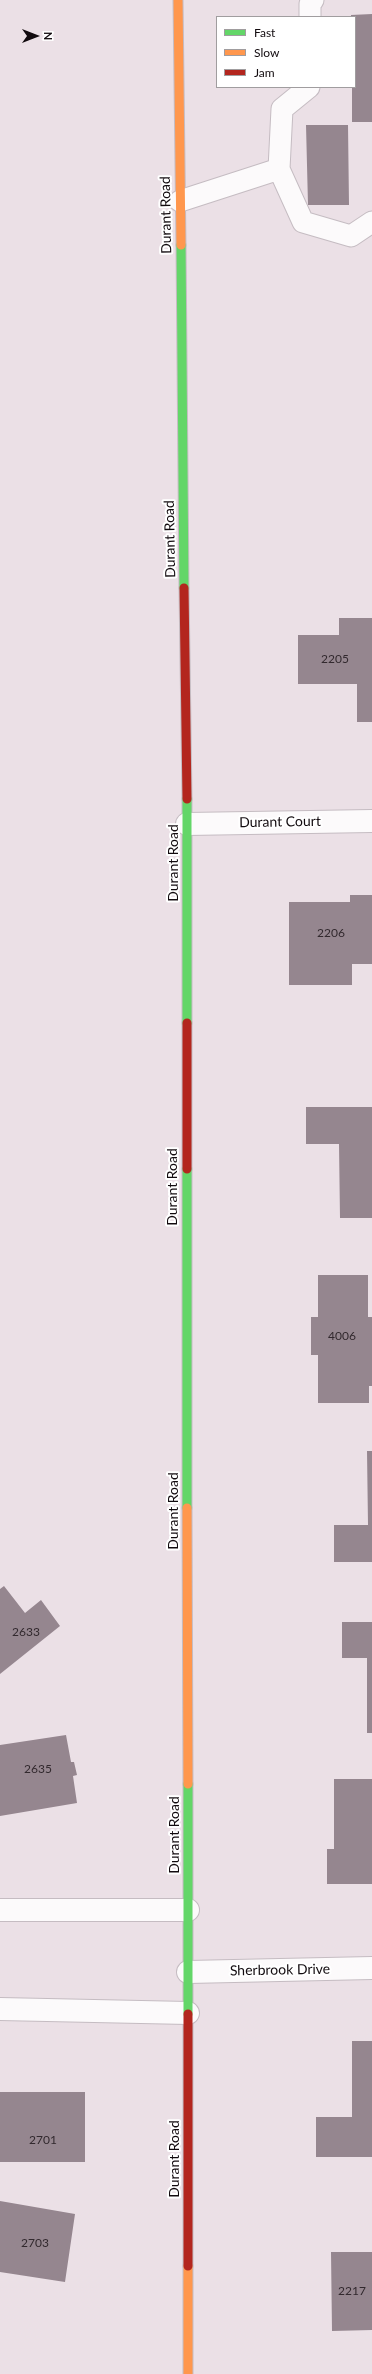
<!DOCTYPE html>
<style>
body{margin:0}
#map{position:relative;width:372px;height:2374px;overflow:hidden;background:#ebe0e6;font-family:Lato,sans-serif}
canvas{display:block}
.legend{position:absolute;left:216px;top:16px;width:140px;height:72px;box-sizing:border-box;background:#fff;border:1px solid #a09d9f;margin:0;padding:5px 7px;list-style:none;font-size:12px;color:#110a0e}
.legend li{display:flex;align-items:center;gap:8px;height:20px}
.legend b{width:20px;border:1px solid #a09d9f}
.north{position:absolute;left:16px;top:16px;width:40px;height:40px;-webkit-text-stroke:3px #fff;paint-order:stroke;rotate:90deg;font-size:11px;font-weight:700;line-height:16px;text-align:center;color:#110a0e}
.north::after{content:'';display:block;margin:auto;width:14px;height:18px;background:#110a0e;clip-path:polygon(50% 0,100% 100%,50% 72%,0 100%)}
</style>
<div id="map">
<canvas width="372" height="2374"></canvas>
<ul class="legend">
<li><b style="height:5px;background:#63d668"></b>Fast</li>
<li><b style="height:5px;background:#ff974d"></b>Slow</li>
<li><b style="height:5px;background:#b3261e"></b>Jam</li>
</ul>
<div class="north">N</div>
</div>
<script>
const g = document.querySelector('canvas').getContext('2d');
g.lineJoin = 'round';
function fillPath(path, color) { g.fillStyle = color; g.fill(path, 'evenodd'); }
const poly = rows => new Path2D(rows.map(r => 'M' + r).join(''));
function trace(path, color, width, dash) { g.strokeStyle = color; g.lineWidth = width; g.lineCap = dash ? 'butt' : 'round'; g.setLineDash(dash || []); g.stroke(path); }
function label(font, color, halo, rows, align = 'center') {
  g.font = font + ' Lato,sans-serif'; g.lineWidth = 4; g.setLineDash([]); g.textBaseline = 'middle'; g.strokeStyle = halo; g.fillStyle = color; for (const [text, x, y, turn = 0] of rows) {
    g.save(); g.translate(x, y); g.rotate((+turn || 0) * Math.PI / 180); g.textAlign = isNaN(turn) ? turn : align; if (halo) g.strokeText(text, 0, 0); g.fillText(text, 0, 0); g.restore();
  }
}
fillPath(poly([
 [372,14,372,122,352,122,352,87,355,87,355,17,351,17,351,15],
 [306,125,348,125,349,205,308,205],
 [339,618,372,618,372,722,357,722,357,684,298,684,298,635,339,635],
 [350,895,372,895,372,964,352,964,352,985,289,985,289,902,350,902],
 [306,1107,372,1107,372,1218,340,1218,339,1144,306,1144],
 [318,1275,368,1275,368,1317,372,1317,372,1386,369,1386,369,1403,318,1403,318,1355,311,1355,311,1317,318,1317],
 [367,1451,372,1451,372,1562,334,1562,334,1525,368,1525],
 [4,1586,25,1613,41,1600,60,1626,0,1674,0,1589],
 [342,1622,372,1622,372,1733,367,1733,367,1658,342,1658],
 [66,1735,71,1762,74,1762,77,1775,73,1776,77,1803,0,1816,0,1745],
 [334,1779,372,1779,372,1884,327,1884,327,1849,334,1849],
 [352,2041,372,2041,372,2157,316,2157,316,2117,352,2117],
 [0,2092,85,2092,85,2162,0,2162],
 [0,2201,75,2214,65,2282,0,2272],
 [331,2252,372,2252,372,2330,332,2331]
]), '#95868f');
const lane = poly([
 [310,17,310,4,313,0],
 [279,169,303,222,351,236,372,222],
 [180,201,279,169,282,109,309,87]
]);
const street = poly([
 [187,824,372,821],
 [0,1910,188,1910],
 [188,1972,372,1968],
 [0,2009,188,2013]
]);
const fast = poly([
 [181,245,184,588],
 [187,799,187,1023],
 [187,1169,187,1508],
 [188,1784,188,2014]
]);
const slow = poly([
 [178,0,181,245],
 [187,1508,188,1784],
 [188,2266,188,2374]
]);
const jam = poly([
 [184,588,187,799],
 [187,1023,187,1169],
 [188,2014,188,2266]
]);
trace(lane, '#c5bcc2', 23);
trace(street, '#c5bcc2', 24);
trace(fast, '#c5bcc2', 11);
trace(slow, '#c5bcc2', 11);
trace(jam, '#c5bcc2', 11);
trace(lane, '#fcfafb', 21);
trace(street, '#fcfafb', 22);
trace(fast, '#63d668', 9);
trace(slow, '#ff974d', 9);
trace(jam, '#b3261e', 9);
label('12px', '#32292e', null, [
 ["2205",335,659],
 ["2206",331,933],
 ["4006",342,1336],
 ["2633",26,1632],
 ["2635",38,1769],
 ["2701",43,2140],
 ["2703",35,2243],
 ["2217",352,2291]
]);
label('14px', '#110a0e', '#fff', [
 ["Durant Road",166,215,-91],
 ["Durant Road",170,539,-91],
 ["Durant Court",280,822,-1],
 ["Durant Road",173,863,-90],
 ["Durant Road",172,1187,-90],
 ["Durant Road",173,1511,-90],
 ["Durant Road",174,1835,-90],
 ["Sherbrook Drive",280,1970,-1],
 ["Durant Road",174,2159,-90]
]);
</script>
